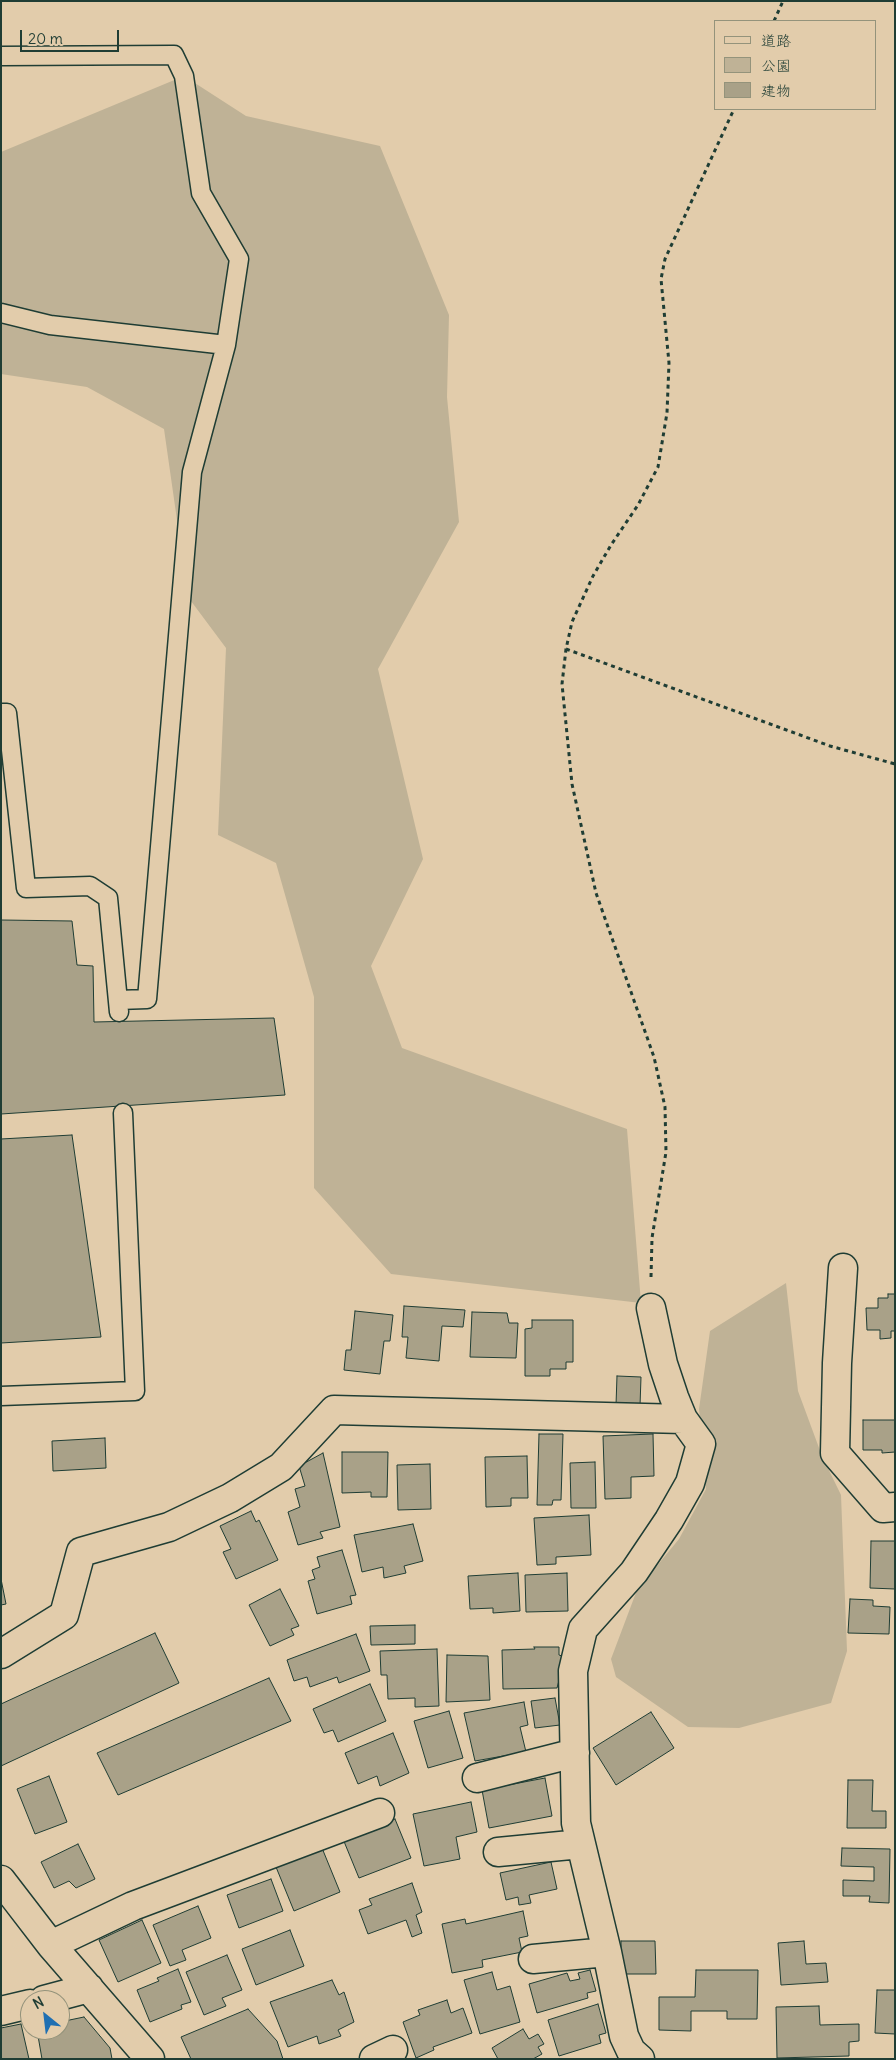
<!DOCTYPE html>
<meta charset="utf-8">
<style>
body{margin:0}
#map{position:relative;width:896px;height:2060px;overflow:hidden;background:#e2ccab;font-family:Delius,"Klee One",sans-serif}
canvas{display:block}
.frame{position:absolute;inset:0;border:2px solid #1f3d34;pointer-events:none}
.legend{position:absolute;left:714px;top:20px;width:162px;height:90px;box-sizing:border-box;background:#e2ccab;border:1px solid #94937b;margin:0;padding:6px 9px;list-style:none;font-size:15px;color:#1f3d34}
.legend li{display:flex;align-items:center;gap:10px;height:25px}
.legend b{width:25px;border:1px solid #94937b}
.north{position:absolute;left:20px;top:1990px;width:50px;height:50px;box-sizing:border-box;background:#e2ccab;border:1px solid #94937b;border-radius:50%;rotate:331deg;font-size:14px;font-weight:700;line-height:20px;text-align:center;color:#1f3d34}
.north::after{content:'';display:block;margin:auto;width:18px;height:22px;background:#1f6fb2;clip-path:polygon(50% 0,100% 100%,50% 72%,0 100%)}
.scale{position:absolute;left:20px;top:30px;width:99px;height:22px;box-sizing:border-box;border:2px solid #1f3d34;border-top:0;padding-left:6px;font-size:15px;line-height:18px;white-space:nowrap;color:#1f3d34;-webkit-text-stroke:4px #e2ccab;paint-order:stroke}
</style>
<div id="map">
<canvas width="896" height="2060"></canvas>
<div class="frame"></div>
<ul class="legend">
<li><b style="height:6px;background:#e2ccab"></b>道路</li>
<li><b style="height:14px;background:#bfb296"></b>公園</li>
<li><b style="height:14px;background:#a9a188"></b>建物</li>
</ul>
<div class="north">N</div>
<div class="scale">20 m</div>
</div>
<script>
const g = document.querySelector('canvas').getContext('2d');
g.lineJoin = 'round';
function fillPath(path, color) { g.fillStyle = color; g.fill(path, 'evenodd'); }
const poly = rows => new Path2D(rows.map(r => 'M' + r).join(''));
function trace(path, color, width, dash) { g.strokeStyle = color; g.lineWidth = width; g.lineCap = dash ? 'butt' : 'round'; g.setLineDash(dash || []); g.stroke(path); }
fillPath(poly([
 [184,76,246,116,380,146,449,315,447,397,459,522,378,669,423,859,371,966,402,1048,627,1129,641,1303,391,1274,314,1188,314,997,276,863,218,835,226,648,188,597,164,429,87,387,1,374,1,152],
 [786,1283,798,1391,822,1456,841,1495,847,1651,831,1703,739,1728,688,1727,616,1677,611,1659,637,1590,679,1539,706,1489,699,1409,710,1331]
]), '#bfb296');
const building = poly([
 [1,920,72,921,77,965,93,966,94,1022,274,1018,285,1095,1,1114,1,920],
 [72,1135,101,1337,1,1343,1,1139,72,1135],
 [888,1294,895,1294,895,1331,891,1331,891,1338,880,1339,880,1330,867,1330,866,1308,878,1308,878,1298,888,1298,888,1294],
 [404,1306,465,1310,463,1327,442,1326,439,1361,406,1358,408,1337,402,1337,404,1306],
 [355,1311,393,1315,390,1341,384,1341,380,1374,344,1370,346,1350,351,1350,355,1311],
 [472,1312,507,1313,509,1323,518,1323,516,1358,470,1357,472,1312],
 [532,1320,573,1320,573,1362,566,1362,566,1369,550,1369,550,1376,525,1376,525,1329,532,1328,532,1320],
 [617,1376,641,1377,640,1406,616,1405,617,1376],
 [863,1420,895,1420,895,1452,882,1453,882,1450,863,1450,863,1420],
 [539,1434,563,1434,561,1500,553,1500,552,1505,537,1505,539,1434],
 [653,1434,654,1476,631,1477,631,1498,605,1499,603,1436,653,1434],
 [105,1438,106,1468,53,1471,52,1441,105,1438],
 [342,1452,388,1452,387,1497,371,1497,371,1492,342,1493,342,1452],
 [323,1453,340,1527,320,1532,323,1538,298,1545,288,1512,300,1507,295,1489,305,1486,299,1466,323,1453],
 [527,1456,528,1498,511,1498,511,1506,486,1507,485,1457,527,1456],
 [595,1462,596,1508,571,1508,570,1463,595,1462],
 [430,1464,431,1509,398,1510,397,1465,430,1464],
 [251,1511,256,1522,259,1520,278,1560,236,1579,223,1552,231,1549,220,1526,251,1511],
 [589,1515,591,1555,556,1557,556,1564,537,1565,534,1518,589,1515],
 [413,1524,423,1561,404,1566,406,1573,384,1578,383,1567,362,1572,354,1535,413,1524],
 [871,1541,895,1541,895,1589,870,1588,871,1541],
 [342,1550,356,1595,350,1596,352,1604,317,1614,308,1581,315,1579,312,1570,320,1567,317,1557,342,1550],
 [518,1573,520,1611,493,1613,493,1608,470,1609,468,1576,518,1573],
 [567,1573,568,1611,526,1612,525,1575,567,1573],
 [1,1579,6,1604,1,1605,1,1579],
 [280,1589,299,1626,291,1629,294,1635,270,1646,249,1605,280,1589],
 [850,1599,873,1600,873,1606,890,1607,889,1634,848,1633,850,1599],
 [415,1625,415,1644,371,1645,370,1626,415,1625],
 [155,1633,179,1683,1,1766,1,1704,155,1633],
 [356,1634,370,1671,339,1683,337,1677,310,1687,307,1677,294,1681,287,1660,356,1634],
 [534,1647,559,1647,559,1655,565,1657,557,1688,503,1689,502,1650,535,1649,534,1647],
 [437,1649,439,1706,415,1707,415,1698,388,1699,387,1675,381,1675,380,1651,437,1649],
 [447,1655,488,1656,490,1700,446,1702,447,1655],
 [269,1678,291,1721,118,1795,97,1753,269,1678],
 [370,1684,386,1721,338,1742,333,1730,324,1733,313,1709,370,1684],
 [555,1698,560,1725,535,1728,531,1701,555,1698],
 [524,1702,528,1725,520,1727,526,1752,475,1761,464,1713,524,1702],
 [449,1711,463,1758,428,1768,414,1721,449,1711],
 [651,1712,674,1748,616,1785,593,1748,651,1712],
 [393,1733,409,1773,380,1786,377,1776,358,1784,345,1753,393,1733],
 [49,1776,67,1822,35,1834,17,1789,49,1776],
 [545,1778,552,1816,489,1828,482,1790,545,1778],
 [848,1780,873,1780,872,1811,886,1811,886,1828,847,1828,848,1780],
 [471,1802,477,1832,456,1837,460,1859,424,1866,413,1814,471,1802],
 [395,1819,411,1858,359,1878,343,1839,395,1819],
 [78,1844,95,1879,76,1888,69,1881,54,1888,41,1862,78,1844],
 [322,1848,340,1892,294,1911,276,1867,322,1848],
 [842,1848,890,1849,889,1903,869,1902,870,1896,843,1896,843,1880,874,1881,874,1867,841,1866,842,1848],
 [551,1862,557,1889,529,1895,531,1903,519,1905,518,1897,506,1900,500,1873,551,1862],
 [271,1879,283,1911,239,1928,227,1895,271,1879],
 [412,1883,422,1912,416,1915,422,1933,412,1937,406,1920,368,1934,359,1910,372,1905,369,1899,412,1883],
 [198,1906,211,1938,182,1950,186,1960,170,1966,153,1925,198,1906],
 [523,1911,528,1936,519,1938,522,1952,482,1960,483,1967,452,1973,442,1924,465,1919,466,1924,523,1911],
 [142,1920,161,1963,118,1982,99,1940,142,1920],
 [290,1930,304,1966,256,1985,242,1949,290,1930],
 [621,1941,655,1941,656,1974,621,1974,621,1941],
 [804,1941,806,1964,826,1963,828,1982,781,1985,778,1943,804,1941],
 [227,1955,242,1990,222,1998,226,2006,204,2015,186,1972,227,1955],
 [178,1969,191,2002,181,2005,182,2009,150,2022,137,1990,159,1981,157,1978,178,1969],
 [590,1970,596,1991,587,1993,588,1998,537,2013,529,1984,567,1973,570,1981,580,1979,578,1973,590,1970],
 [696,1970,758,1970,757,2019,727,2019,727,2011,691,2011,691,2031,659,2030,659,1997,695,1997,696,1970],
 [492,1972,497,1990,510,1986,520,2022,480,2034,464,1980,492,1972],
 [332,1980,339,1995,344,1992,354,2022,338,2030,341,2036,319,2044,317,2036,288,2047,270,2002,332,1980],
 [877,1990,895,1990,895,2034,875,2033,877,1990],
 [447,2000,451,2013,463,2008,472,2033,433,2047,434,2050,416,2058,403,2022,420,2015,418,2010,447,2000],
 [598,2004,606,2033,599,2035,601,2043,559,2056,548,2020,598,2004],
 [819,2006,820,2025,859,2024,859,2041,849,2042,849,2056,777,2058,776,2007,819,2006],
 [248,2009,277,2041,283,2059,191,2059,181,2037,248,2009],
 [84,2017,110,2048,112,2059,42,2059,37,2030,60,2030,60,2022,84,2017],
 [21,2024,29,2059,1,2059,1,2028,21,2024],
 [523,2029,529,2039,538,2034,544,2044,538,2047,542,2054,533,2059,498,2059,492,2048,523,2029]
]);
fillPath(building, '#a9a188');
trace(building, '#1f3d34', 1);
const service = poly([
 [1,56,174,55,184,76,201,193,239,259,226,345,50,325,1,313],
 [1,713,7,713,26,888,90,886,108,898,119,1012],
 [118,1000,147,999,192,472,226,345],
 [1,1396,135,1391,123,1113]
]);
const minor = poly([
 [843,1268,837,1363,835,1453,883,1508,895,1507],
 [1,1654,64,1615,81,1552,169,1527,230,1498,281,1467,334,1410,683,1419],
 [477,1778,575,1753],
 [498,1852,581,1844],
 [1,1880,51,1945,150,2059],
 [51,1945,133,1906,380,1813],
 [533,1959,607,1952],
 [44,2000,89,1988],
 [1,2011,30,2004],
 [374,2059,393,2050],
 [640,2059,631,2051,624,2036,607,1952,576,1823,573,1671,583,1629,634,1572,669,1520,690,1483,701,1444,683,1419,674,1397,663,1364,651,1308]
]);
trace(service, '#1f3d34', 21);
trace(minor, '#1f3d34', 31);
trace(poly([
 [774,21,783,1],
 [566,649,830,746,895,764],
 [651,1277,652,1238,666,1152,665,1107,654,1057,596,893,572,784,562,684,566,649,572,622,593,576,611,545,638,505,658,467,667,413,669,363,661,279,665,259,734,109]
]), '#1f3d34', 3, [4, 4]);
trace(service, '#e2ccab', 18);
trace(minor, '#e2ccab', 28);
</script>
